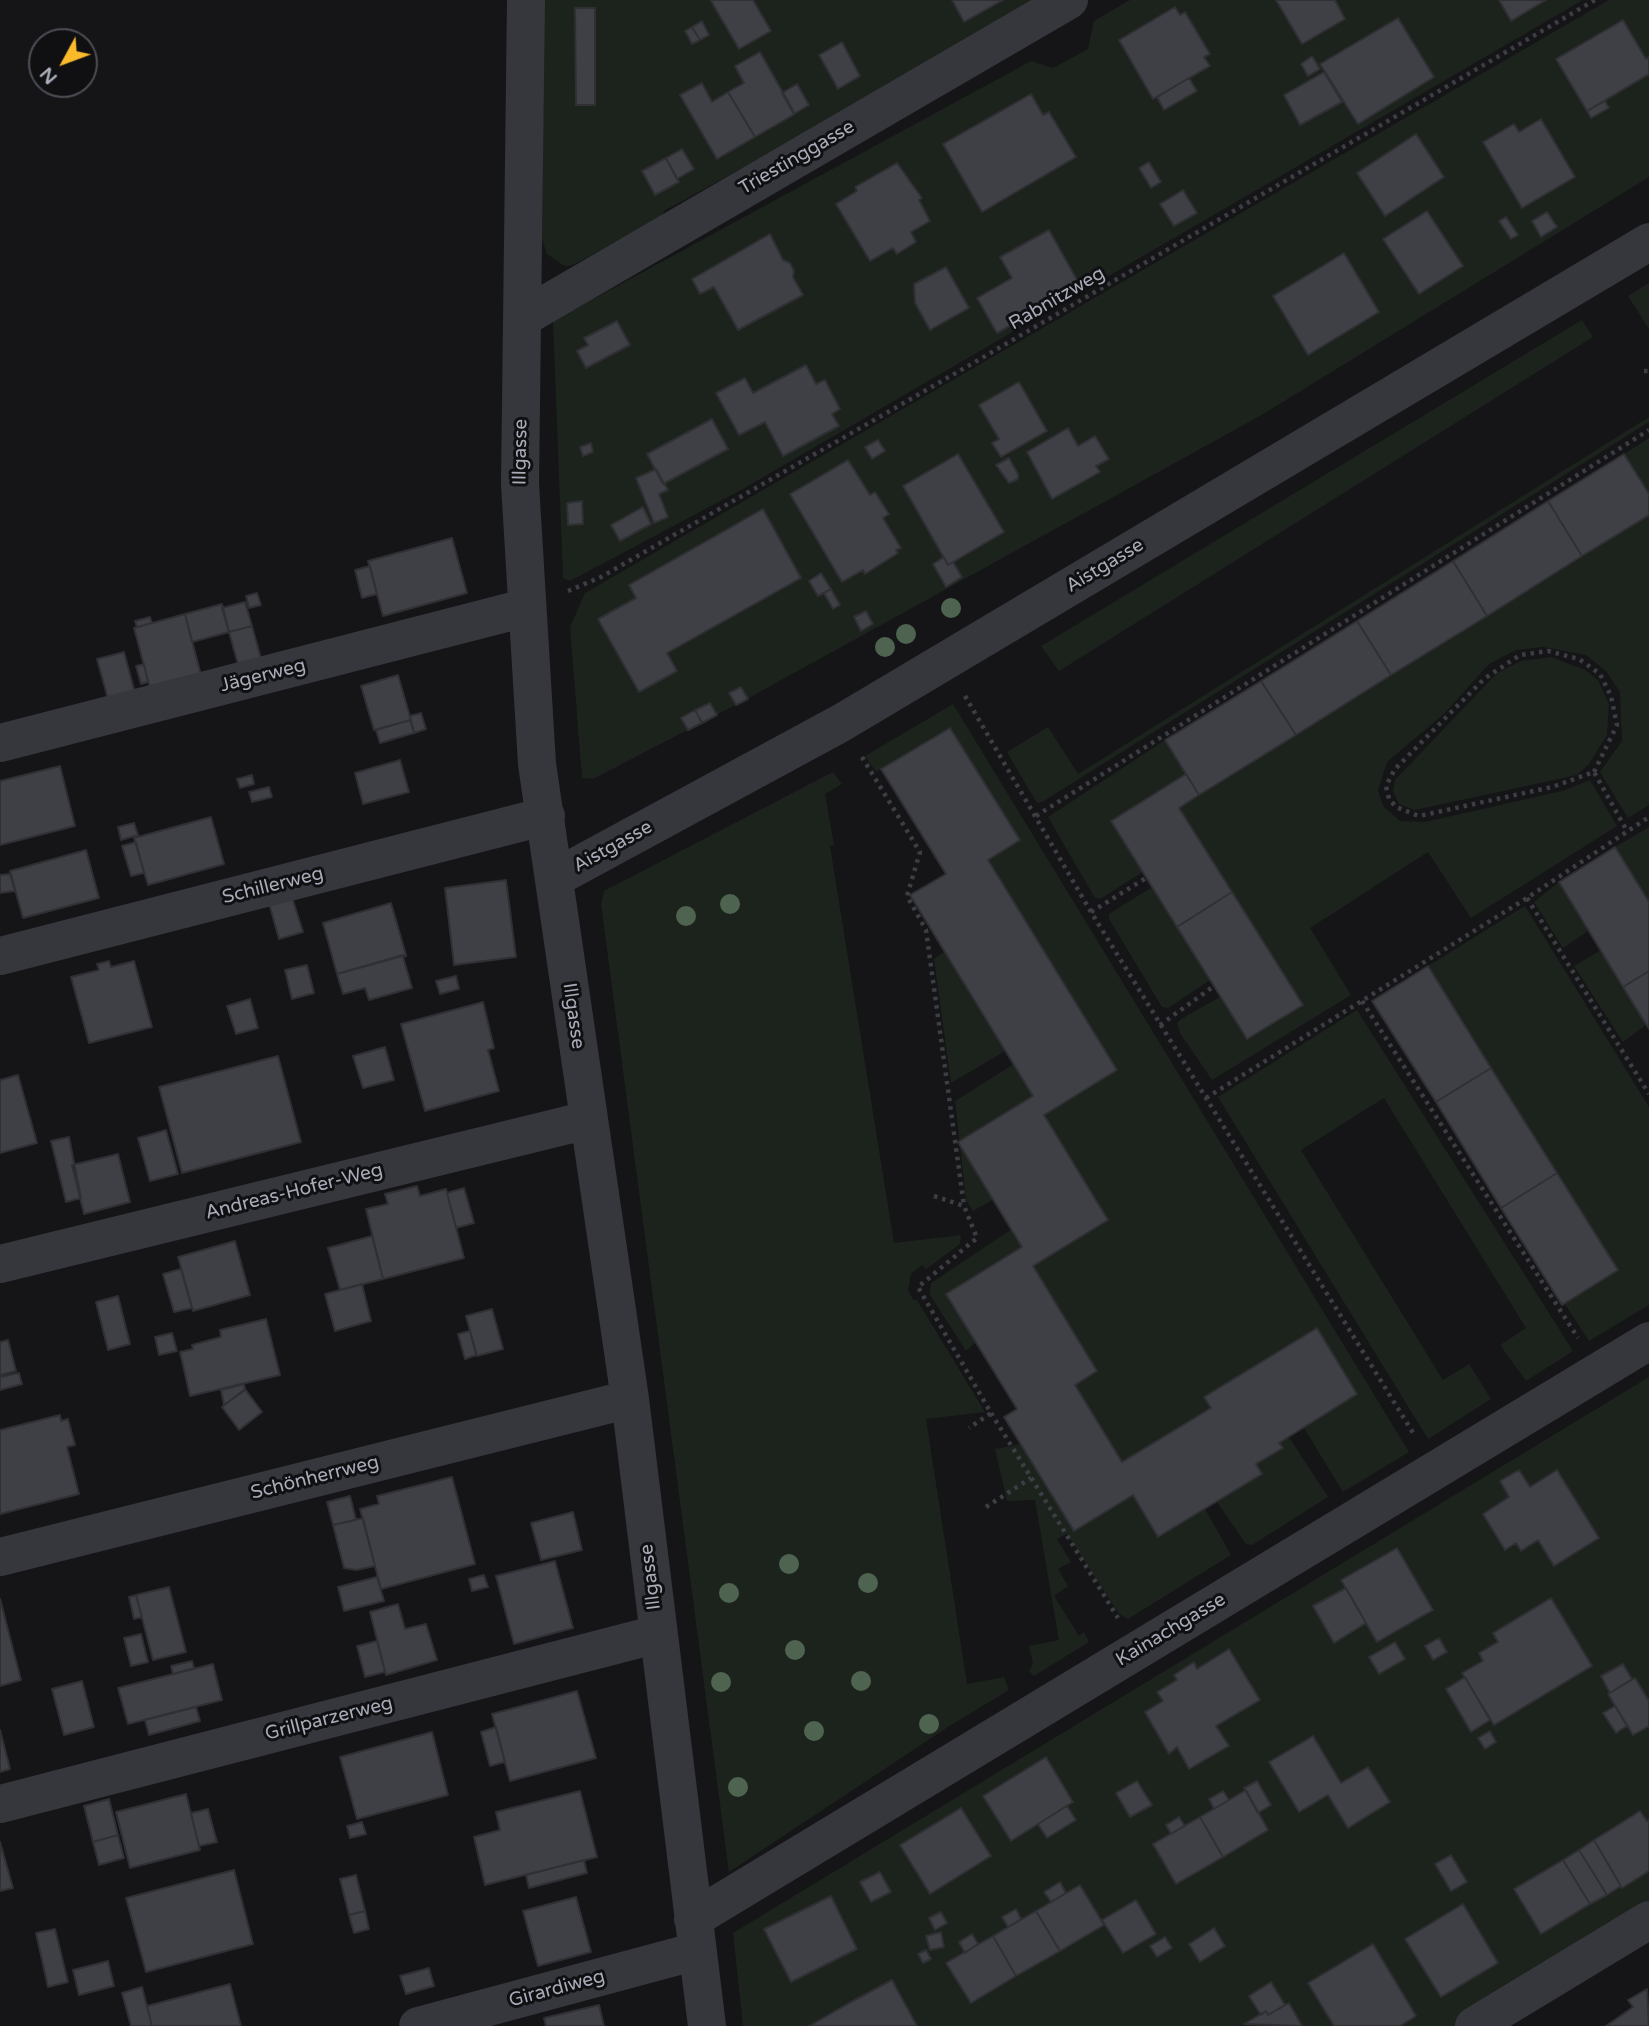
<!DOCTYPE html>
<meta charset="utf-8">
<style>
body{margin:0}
#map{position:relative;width:1649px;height:2026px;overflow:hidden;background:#151518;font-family:"Varela Round",sans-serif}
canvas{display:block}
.north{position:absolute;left:28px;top:28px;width:70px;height:70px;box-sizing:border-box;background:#101013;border:2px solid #4c4e55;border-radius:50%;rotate:229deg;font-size:19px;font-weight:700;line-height:28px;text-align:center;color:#a7acb8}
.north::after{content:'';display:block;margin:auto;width:24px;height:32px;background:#fbba2a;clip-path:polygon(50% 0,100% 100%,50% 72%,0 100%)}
</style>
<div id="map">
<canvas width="1649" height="2026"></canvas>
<div class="north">N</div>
</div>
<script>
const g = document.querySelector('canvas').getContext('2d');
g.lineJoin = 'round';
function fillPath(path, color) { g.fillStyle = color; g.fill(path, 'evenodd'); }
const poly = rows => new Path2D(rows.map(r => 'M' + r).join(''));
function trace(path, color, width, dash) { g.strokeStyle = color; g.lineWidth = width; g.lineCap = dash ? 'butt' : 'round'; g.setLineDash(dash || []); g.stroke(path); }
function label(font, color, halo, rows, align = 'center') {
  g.font = font + ' "Varela Round",sans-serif'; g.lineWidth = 6; g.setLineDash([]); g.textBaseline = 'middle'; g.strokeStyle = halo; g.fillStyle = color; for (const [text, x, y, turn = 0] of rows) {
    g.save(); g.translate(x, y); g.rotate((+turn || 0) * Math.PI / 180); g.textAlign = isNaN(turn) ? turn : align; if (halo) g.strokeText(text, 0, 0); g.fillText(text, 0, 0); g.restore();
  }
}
fillPath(poly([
 [544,0,1048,0,664,211,663,217,571,266,563,265,547,254,542,239],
 [1130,0,1583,0,741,490,570,581,563,578,553,321,1031,61,1053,68,1088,49,1094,21],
 [1609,0,1649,0,1649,177,1260,416,747,699,593,779,582,778,570,627,585,593],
 [1649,283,1649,329,1628,296],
 [1582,320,1593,337,1059,671,1041,646],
 [1649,417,1649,422,1042,802,1037,803,1007,752,1048,727,1078,774],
 [1649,438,1649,494,1624,454],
 [1649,515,1649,805,1628,818,1600,772,1622,741,1620,692,1606,671,1586,655,1543,647,1516,650,1489,664,1444,714,1387,762,1378,790,1383,806,1400,821,1425,822,1562,791,1590,780,1617,826,1471,918,1428,852,1310,928,1351,995,1212,1080,1180,1033,1177,1023,1181,1019,1220,997,1247,1039,1302,1005,1179,808],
 [1551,657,1585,670,1598,680,1609,704,1607,735,1589,764,1577,775,1415,810,1399,804,1393,791,1395,780,1497,673,1521,661],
 [953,704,1409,1452,1343,1492,1304,1428,1357,1394,1317,1328,1205,1398,1211,1408,1122,1462,1075,1385,1097,1371,1033,1266,1108,1220,1044,1115,1117,1069,988,860,1019,840,950,728,876,772,865,756],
 [1165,740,1186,774,1111,821,1143,872,1100,899,1095,898,1048,817],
 [833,772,842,784,825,794,834,845,830,846,894,1243,961,1235,960,1244,926,1269,922,1265,911,1274,908,1290,913,1300,917,1300,985,1412,926,1419,967,1684,1004,1677,1009,1690,951,1725,729,1872,601,904,604,891],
 [1649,827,1649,902,1615,847],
 [1559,882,1588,931,1563,948,1534,902],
 [1152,887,1210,980,1168,1008,1162,1007,1109,919,1109,914],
 [1525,906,1649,1107,1649,1305,1589,1341,1564,1303,1618,1270,1428,966],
 [1601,950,1646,1025,1623,1042,1574,966],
 [944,952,1005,1051,951,1083,934,959],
 [1357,1010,1573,1351,1526,1381,1500,1345,1526,1328,1384,1098,1301,1150,1443,1380,1469,1364,1491,1399,1428,1439,1218,1097],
 [1014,1064,1033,1096,994,1199,973,1211,966,1200,955,1101],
 [1012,1229,1022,1247,946,1294,976,1342,966,1351,930,1295,931,1283],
 [1649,1377,1649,1917,1461,2026,743,2026,733,1933],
 [1289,1437,1328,1497,1252,1545,1246,1544,1217,1502,1261,1474,1256,1464,1283,1448,1279,1443],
 [1021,1444,1133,1495,1158,1537,1205,1509,1231,1555,1128,1619,1119,1614,1067,1534,1057,1539,1071,1562,1058,1569,1068,1586,1054,1596,1079,1636,1084,1632,1089,1642,1034,1676,1029,1671,1033,1664,1029,1646,1059,1640,1035,1500,1007,1501,995,1449]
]), '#1b231c');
const building = poly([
 [714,0,753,0,771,31,739,49,711,1,714,0],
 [952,0,1003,0,964,22,952,0],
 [1276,0,1335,0,1345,19,1302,44,1276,0],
 [1499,0,1546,0,1511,21,1499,0],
 [1175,7,1180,15,1185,12,1210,54,1204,57,1210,66,1153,99,1119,40,1175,7],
 [575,8,595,8,595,105,576,105,575,8],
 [1398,18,1434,77,1358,124,1320,64,1398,18],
 [1623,20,1646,59,1649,57,1649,74,1587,111,1556,59,1623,20],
 [702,21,709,35,700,40,692,27,702,21],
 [692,27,700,40,692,44,685,31,692,27],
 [842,42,860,76,838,89,819,55,842,42],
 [760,52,795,114,755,137,728,92,744,83,735,66,760,52],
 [1312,56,1320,69,1308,76,1301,64,1312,56],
 [1324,72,1342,102,1300,125,1284,95,1324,72],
 [1189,78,1197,91,1164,110,1157,97,1189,78],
 [702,83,712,102,728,92,755,137,717,159,680,95,702,83],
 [797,84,809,105,794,114,782,93,797,84],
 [1031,94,1043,115,1049,112,1076,157,982,212,943,144,1031,94],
 [1605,101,1609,108,1591,118,1587,111,1605,101],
 [1541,119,1575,177,1522,208,1483,142,1514,124,1519,132,1541,119],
 [1416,134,1444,177,1385,216,1357,173,1416,134],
 [682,149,694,169,677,179,666,158,682,149],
 [666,158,679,182,655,195,642,171,666,158],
 [1149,162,1161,182,1151,188,1139,168,1149,162],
 [897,163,922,198,919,200,930,221,911,232,916,242,897,254,893,248,870,261,836,204,857,191,855,187,897,163],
 [1183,190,1197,213,1174,226,1160,204,1183,190],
 [1427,211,1463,266,1419,294,1383,239,1427,211],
 [1547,212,1557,227,1541,237,1532,221,1547,212],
 [1506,217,1518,235,1511,239,1499,221,1506,217],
 [1049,230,1081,287,997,333,977,298,1012,278,1000,257,1049,230],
 [770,234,783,260,790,263,794,271,793,277,803,295,738,330,714,287,700,294,692,279,770,234],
 [1344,253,1379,312,1308,355,1273,296,1344,253],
 [946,267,969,308,930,330,915,303,914,284,946,267],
 [617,321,630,345,586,368,577,351,588,345,584,338,617,321],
 [806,365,816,384,825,380,840,409,832,414,839,426,783,456,765,422,739,435,716,393,745,378,753,393,806,365],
 [1019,382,1047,431,1001,457,992,443,999,439,979,405,1019,382],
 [712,419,728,449,663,484,647,454,712,419],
 [1068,428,1078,446,1095,436,1109,459,1096,466,1100,472,1052,499,1027,452,1068,428],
 [878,440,885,451,872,459,865,447,878,440],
 [591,443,593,452,583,456,580,447,591,443],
 [958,454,1004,532,948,565,903,486,958,454],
 [1624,454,1649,494,1649,515,1582,556,1548,501,1624,454],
 [1009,458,1018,474,1018,479,1009,483,996,465,1009,458],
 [848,460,870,495,875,492,889,514,883,518,901,548,896,550,898,553,865,574,863,570,842,582,790,494,848,460],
 [656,469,668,490,659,494,668,517,654,523,636,478,656,469],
 [582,501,583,524,568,525,567,503,582,501],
 [1548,501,1582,556,1487,616,1453,561,1548,501],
 [643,507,651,524,620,541,611,525,643,507],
 [763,509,801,578,667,653,677,671,639,692,598,619,636,598,629,585,763,509],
 [452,538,467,593,383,616,368,561,452,538],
 [944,557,948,565,953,562,962,577,946,587,933,564,944,557],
 [1453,561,1487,616,1391,675,1357,621,1453,561],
 [370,566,377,594,362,598,355,570,370,566],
 [821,573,831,589,818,596,809,581,821,573],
 [831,589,840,605,833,609,824,593,831,589],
 [257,593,261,605,249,608,246,596,257,593],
 [245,602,252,626,229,632,222,608,245,602],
 [222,604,229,632,192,642,185,614,222,604],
 [866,611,873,624,861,631,854,617,866,611],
 [185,614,201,675,150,688,134,628,185,614],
 [150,617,152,623,137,627,135,621,150,617],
 [1357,621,1391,675,1296,735,1261,681,1357,621],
 [252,626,262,662,239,668,229,632,252,626],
 [124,652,135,693,108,699,97,659,124,652],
 [144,664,148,682,141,684,136,666,144,664],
 [398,675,411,720,374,730,361,686,398,675],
 [1261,681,1296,735,1199,795,1165,740,1261,681],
 [741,687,748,699,736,705,729,693,741,687],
 [710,703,717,715,702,723,695,710,710,703],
 [695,710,702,723,688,730,681,718,695,710],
 [421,713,426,729,414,733,410,716,421,713],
 [410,720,414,733,380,743,376,730,410,720],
 [950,728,1020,840,988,860,1117,1070,1044,1115,1108,1220,1033,1266,1097,1371,1075,1385,1122,1462,1211,1408,1204,1397,1317,1328,1357,1394,1279,1443,1283,1448,1256,1464,1262,1474,1158,1537,1133,1495,1074,1531,1004,1417,1017,1409,946,1294,1022,1247,958,1142,1033,1096,910,895,946,874,881,769,950,728],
 [400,760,409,792,363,804,355,773,400,760],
 [60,766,75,826,0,845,0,781,60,766],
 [1186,774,1199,795,1179,808,1232,892,1177,927,1111,821,1186,774],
 [252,775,254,784,240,788,237,779,252,775],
 [269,787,272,797,252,802,249,792,269,787],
 [211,817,224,864,148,885,134,838,211,817],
 [134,823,138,835,121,840,118,827,134,823],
 [136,842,144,873,131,876,122,846,136,842],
 [1615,847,1649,902,1649,971,1623,987,1559,882,1615,847],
 [86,850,99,898,23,918,10,871,86,850],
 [10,874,15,891,0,893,0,875,10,874],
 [506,880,516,957,454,965,445,888,506,880],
 [1232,892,1303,1005,1247,1039,1177,927,1232,892],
 [292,897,303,932,279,939,269,903,292,897],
 [391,903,406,955,337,974,323,923,391,903],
 [403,955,406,956,403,957,412,988,369,1000,365,988,343,994,337,974,403,955],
 [109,961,111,967,134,961,152,1027,89,1043,71,977,99,970,97,964,109,961],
 [307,965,314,993,292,999,285,970,307,965],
 [1428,966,1491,1068,1436,1102,1372,1001,1428,966],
 [1649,971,1649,1029,1623,987,1649,971],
 [456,976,459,989,440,994,436,981,456,976],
 [250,999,258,1028,236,1034,227,1006,250,999],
 [483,1002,494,1048,488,1050,499,1091,425,1111,401,1024,483,1002],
 [385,1047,394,1080,363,1088,353,1056,385,1047],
 [278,1056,301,1142,182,1173,159,1087,278,1056],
 [1491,1068,1557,1173,1501,1208,1436,1102,1491,1068],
 [18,1075,37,1143,0,1153,0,1080,18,1075],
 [166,1130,178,1174,150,1181,138,1138,166,1130],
 [69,1137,81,1198,66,1202,51,1141,69,1137],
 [118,1154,130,1202,84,1214,72,1165,118,1154],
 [1557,1173,1618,1270,1562,1305,1501,1208,1557,1173],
 [417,1186,420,1196,446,1189,464,1258,383,1279,366,1209,388,1204,385,1194,417,1186],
 [464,1188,474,1223,456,1228,447,1193,464,1188],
 [372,1236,383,1279,340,1290,328,1248,372,1236],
 [235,1241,250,1295,193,1311,178,1257,235,1241],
 [181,1269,192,1308,174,1312,163,1274,181,1269],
 [362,1284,371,1321,335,1331,325,1294,362,1284],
 [118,1296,130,1344,108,1350,96,1302,118,1296],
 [492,1309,503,1349,477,1356,466,1316,492,1309],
 [266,1319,280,1375,190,1396,180,1352,193,1349,192,1345,221,1337,220,1330,266,1319],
 [470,1331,476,1355,465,1359,458,1334,470,1331],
 [172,1333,177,1351,159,1355,155,1337,172,1333],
 [8,1340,16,1371,0,1375,0,1342,8,1340],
 [19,1373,22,1384,0,1390,0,1377,19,1373],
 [244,1384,245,1390,224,1405,221,1390,244,1384],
 [245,1389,262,1412,239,1430,222,1407,245,1389],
 [60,1415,61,1421,68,1419,75,1445,67,1447,79,1494,0,1514,0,1430,60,1415],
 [1519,1470,1530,1487,1557,1470,1599,1538,1554,1566,1538,1540,1521,1551,1516,1543,1505,1550,1483,1514,1509,1497,1500,1481,1519,1470],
 [452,1477,475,1564,381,1589,360,1509,379,1504,377,1496,452,1477],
 [350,1496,356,1520,333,1525,327,1502,350,1496],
 [573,1512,582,1550,541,1560,531,1523,573,1512],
 [363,1518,375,1566,356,1570,344,1568,333,1525,363,1518],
 [1397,1548,1433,1610,1377,1642,1341,1580,1397,1548],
 [555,1561,573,1628,514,1644,496,1576,555,1561],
 [484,1575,488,1587,472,1591,469,1579,484,1575],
 [377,1577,384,1601,344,1611,338,1587,377,1577],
 [169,1587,186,1652,153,1660,136,1595,169,1587],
 [1346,1588,1366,1623,1334,1643,1313,1606,1346,1588],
 [136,1595,142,1617,134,1619,129,1597,136,1595],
 [1551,1598,1592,1666,1494,1725,1462,1673,1483,1661,1479,1653,1498,1642,1493,1633,1551,1598],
 [0,1599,21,1680,0,1686,0,1599],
 [398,1604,405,1629,426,1624,437,1660,386,1675,370,1612,398,1604],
 [141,1634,148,1662,131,1666,124,1638,141,1634],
 [1439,1638,1447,1652,1433,1660,1425,1646,1439,1638],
 [377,1641,385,1672,365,1677,357,1646,377,1641],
 [1395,1642,1405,1659,1379,1674,1369,1657,1395,1642],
 [1229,1649,1260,1700,1216,1726,1229,1746,1189,1769,1177,1747,1169,1754,1145,1712,1163,1701,1157,1692,1177,1680,1174,1675,1194,1662,1197,1669,1229,1649],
 [192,1661,194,1668,173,1674,171,1666,192,1661],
 [213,1664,222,1700,128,1724,118,1688,213,1664],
 [1623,1664,1632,1679,1610,1693,1601,1676,1623,1664],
 [1465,1677,1490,1720,1471,1732,1446,1689,1465,1677],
 [1635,1678,1649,1701,1649,1726,1633,1735,1608,1694,1635,1678],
 [82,1681,94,1727,64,1735,52,1689,82,1681],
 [577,1691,596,1758,510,1781,492,1714,577,1691],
 [1615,1706,1627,1726,1616,1733,1603,1713,1615,1706],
 [196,1707,200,1721,149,1735,145,1720,196,1707],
 [496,1727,505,1762,490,1766,481,1732,496,1727],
 [0,1730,10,1769,0,1772,0,1730],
 [1490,1731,1496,1742,1485,1749,1478,1738,1490,1731],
 [432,1732,448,1795,357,1819,340,1757,432,1732],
 [1313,1736,1341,1783,1368,1767,1390,1802,1348,1828,1328,1795,1299,1812,1269,1762,1313,1736],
 [1046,1757,1073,1802,1011,1841,983,1796,1046,1757],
 [1137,1781,1152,1805,1130,1817,1116,1793,1137,1781],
 [1257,1781,1271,1805,1258,1813,1244,1788,1257,1781],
 [1246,1790,1268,1830,1223,1857,1200,1817,1246,1790],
 [580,1791,597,1857,485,1885,474,1837,500,1830,496,1812,580,1791],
 [1223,1791,1229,1800,1214,1809,1209,1799,1223,1791],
 [186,1794,200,1850,130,1868,116,1812,186,1794],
 [109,1799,118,1835,93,1842,84,1806,109,1799],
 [1067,1806,1076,1820,1047,1838,1038,1824,1067,1806],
 [961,1808,991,1856,930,1894,900,1845,961,1808],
 [208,1809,217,1842,199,1846,191,1813,208,1809],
 [1640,1811,1647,1821,1649,1820,1649,1871,1622,1888,1594,1840,1640,1811],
 [1179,1817,1185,1826,1171,1834,1166,1825,1179,1817],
 [1200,1817,1223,1857,1176,1884,1153,1844,1200,1817],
 [362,1822,366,1834,350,1838,347,1826,362,1822],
 [118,1835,124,1858,99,1865,93,1842,118,1835],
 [1594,1840,1621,1886,1607,1895,1579,1850,1594,1840],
 [0,1842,13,1888,0,1891,0,1842],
 [1579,1850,1607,1895,1590,1904,1563,1860,1579,1850],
 [1451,1855,1467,1882,1451,1891,1435,1864,1451,1855],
 [584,1860,587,1873,529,1888,526,1875,584,1860],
 [1563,1860,1590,1904,1541,1934,1514,1889,1563,1860],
 [234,1870,253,1944,146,1972,126,1898,234,1870],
 [880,1872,891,1892,871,1902,860,1882,880,1872],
 [356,1875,365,1911,349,1915,340,1879,356,1875],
 [1060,1882,1066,1893,1051,1902,1044,1892,1060,1882],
 [1080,1885,1104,1925,1060,1951,1036,1911,1080,1885],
 [831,1896,857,1949,791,1982,764,1929,831,1896],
 [576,1897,591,1952,538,1966,523,1911,576,1897],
 [1136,1900,1156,1934,1123,1953,1102,1920,1136,1900],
 [1463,1904,1498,1963,1441,1997,1405,1939,1463,1904],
 [1016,1909,1021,1919,1008,1927,1002,1917,1016,1909],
 [365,1911,369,1929,354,1933,349,1915,365,1911],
 [1036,1911,1060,1951,1016,1976,993,1936,1036,1911],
 [941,1912,947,1923,935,1930,929,1918,941,1912],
 [1214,1928,1225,1946,1200,1962,1189,1944,1214,1928],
 [55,1929,68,1982,48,1987,36,1933,55,1929],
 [941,1932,944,1947,930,1950,926,1936,941,1932],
 [972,1934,978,1944,965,1953,959,1942,972,1934],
 [993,1936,1016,1976,971,2003,946,1963,993,1936],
 [1165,1937,1172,1948,1157,1957,1150,1946,1165,1937],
 [1373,1944,1416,2016,1400,2026,1334,2026,1308,1983,1373,1944],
 [926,1950,931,1959,923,1963,918,1954,926,1950],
 [108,1961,114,1986,79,1995,73,1970,108,1961],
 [429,1968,434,1986,406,1994,400,1976,429,1968],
 [892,1980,917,2026,809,2026,851,2002,892,1980],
 [1271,1982,1285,2005,1268,2015,1266,2011,1261,2015,1249,1996,1271,1982],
 [230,1984,241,2026,152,2026,147,2006,230,1984],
 [142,1987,152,2026,131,2026,122,1993,142,1987],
 [1647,1989,1649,2026,1606,2026,1633,2007,1628,2000,1647,1989],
 [1289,2003,1302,2026,1244,2024,1266,2011,1268,2015,1289,2003],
 [599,2005,604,2026,546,2026,544,2018,599,2005]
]);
fillPath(building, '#3f4045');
trace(building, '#2f2f34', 2);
trace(poly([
 [1644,371,1649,371],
 [568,591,601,577,975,362,1595,0],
 [965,696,1091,912,1415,1436],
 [862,757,920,852,907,896,926,930,964,1206],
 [1594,772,1617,725,1611,696,1600,674,1579,659,1548,651,1520,655,1484,679,1395,769,1386,786,1389,799,1396,807,1419,816,1552,787,1594,772,1627,831],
 [1036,816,1649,430],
 [1527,898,1649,1094],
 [1091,912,1146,878],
 [1362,1001,1578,1338],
 [1160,1025,1214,986],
 [1206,1098,1527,898,1649,817],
 [934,1196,964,1206,977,1238,918,1287,991,1413,969,1428],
 [991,1413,1118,1618],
 [986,1507,1031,1478]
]), '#3c3e44', 4.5, [3.5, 5]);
trace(poly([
 [526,0,520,484,537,764,630,1399,707,2026],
 [524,317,1069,0],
 [0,743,525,608],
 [555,878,841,723,1649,242],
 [0,956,546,816],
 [0,1264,588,1120],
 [0,1557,630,1399],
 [0,1804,658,1634],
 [693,1919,1649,1341],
 [418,2026,697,1951],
 [1474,2026,1649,1920]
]), '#36373d', 38);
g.fillStyle = '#4e6451';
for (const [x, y] of [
 [951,608],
 [906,634],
 [885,647],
 [730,904],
 [686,916],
 [789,1564],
 [868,1583],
 [729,1593],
 [795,1650],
 [861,1681],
 [721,1682],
 [929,1724],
 [814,1731],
 [738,1787]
]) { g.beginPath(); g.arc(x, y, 10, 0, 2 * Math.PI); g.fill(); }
label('19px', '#a7acb8', '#101013', [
 ["Triestinggasse",797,158,-30],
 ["Rabnitzweg",1057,299,-30],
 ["Illgasse",521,452,-89],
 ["Aistgasse",1105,566,-31],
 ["Jägerweg",263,676,-14],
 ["Aistgasse",613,847,-29],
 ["Schillerweg",273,886,-14],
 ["Illgasse",573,1016,82],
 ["Andreas-Hofer-Weg",294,1192,-14],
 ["Schönherrweg",315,1478,-14],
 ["Illgasse",651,1577,-97],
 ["Kainachgasse",1171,1630,-31],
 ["Grillparzerweg",329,1719,-14],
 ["Girardiweg",557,1989,-15]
]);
</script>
